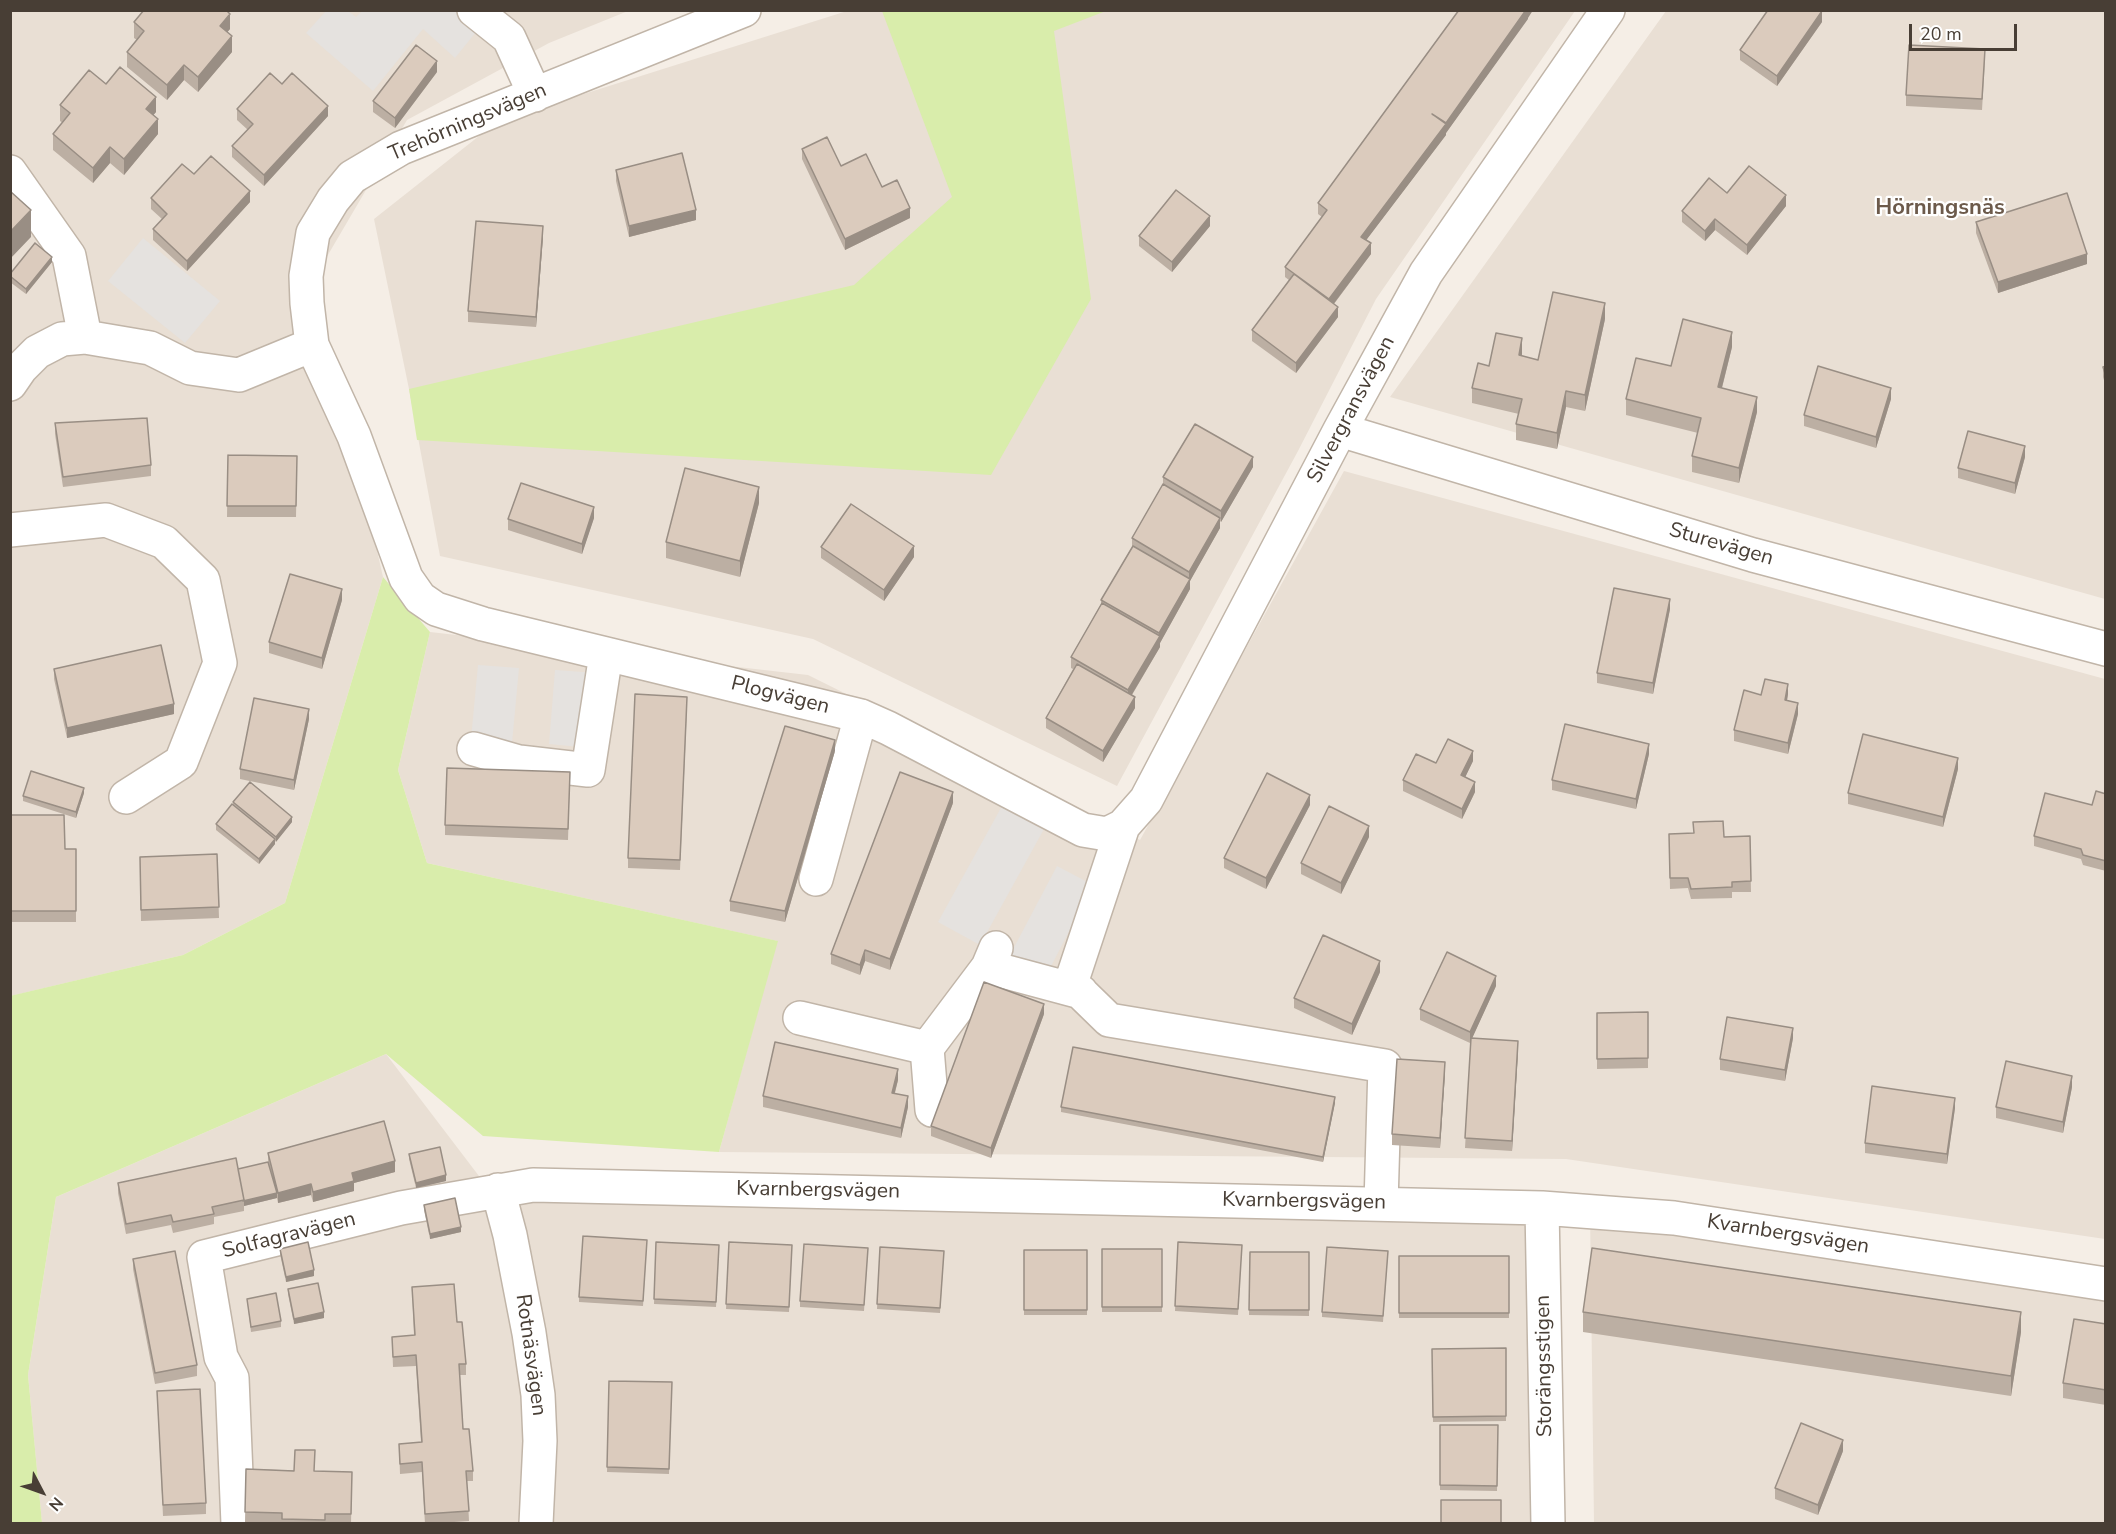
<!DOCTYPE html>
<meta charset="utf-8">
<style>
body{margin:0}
#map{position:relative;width:2116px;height:1534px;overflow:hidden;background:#f5eee6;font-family:"Nunito Sans",sans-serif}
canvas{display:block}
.frame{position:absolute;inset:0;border:12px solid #483e35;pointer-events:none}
.north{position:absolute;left:12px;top:1462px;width:60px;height:60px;-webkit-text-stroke:4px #fff;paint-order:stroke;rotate:131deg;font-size:16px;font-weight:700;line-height:24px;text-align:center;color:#483e35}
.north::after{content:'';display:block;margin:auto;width:21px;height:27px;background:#483e35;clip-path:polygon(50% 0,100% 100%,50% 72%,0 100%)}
.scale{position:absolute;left:1909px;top:24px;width:108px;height:27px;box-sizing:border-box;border:3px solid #483e35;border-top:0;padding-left:8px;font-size:18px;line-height:21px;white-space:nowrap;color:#483e35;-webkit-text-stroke:4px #fff;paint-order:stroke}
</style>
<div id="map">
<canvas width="2116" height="1534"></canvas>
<div class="frame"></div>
<div class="north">N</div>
<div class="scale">20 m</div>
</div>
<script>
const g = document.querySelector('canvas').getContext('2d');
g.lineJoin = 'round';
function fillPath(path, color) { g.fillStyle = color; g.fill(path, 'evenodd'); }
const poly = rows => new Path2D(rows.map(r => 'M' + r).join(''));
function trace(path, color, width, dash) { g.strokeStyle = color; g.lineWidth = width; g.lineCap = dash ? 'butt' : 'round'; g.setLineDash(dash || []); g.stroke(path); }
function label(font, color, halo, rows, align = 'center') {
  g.font = font + ' "Nunito Sans",sans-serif'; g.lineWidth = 4.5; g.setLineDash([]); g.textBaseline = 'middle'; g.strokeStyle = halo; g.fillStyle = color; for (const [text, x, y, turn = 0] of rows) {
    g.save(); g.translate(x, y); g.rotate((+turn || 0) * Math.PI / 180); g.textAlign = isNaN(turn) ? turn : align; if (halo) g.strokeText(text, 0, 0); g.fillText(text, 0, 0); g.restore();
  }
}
fillPath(poly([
 [10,11,628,11,549,43,407,120,315,277,383,577,285,903,183,955,11,996],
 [847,11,1575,11,1376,299,1298,451,1117,786,813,639,440,556,409,389,374,219,498,121],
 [1666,11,2105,11,2105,599,1390,397],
 [1344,471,2105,679,2105,1239,1566,1159,719,1152,777,941,427,863,398,770,430,632,808,675,1140,840],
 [386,1054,482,1180,1539,1205,1545,1523,42,1524,28,1375,56,1197],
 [1590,1210,2105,1285,2105,1523,1594,1523]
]), '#e9dfd4');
fillPath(poly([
 [882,11,1106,11,1054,31,1091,299,991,475,417,440,409,389,854,285,952,197],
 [383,577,430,632,398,770,427,863,778,941,719,1152,483,1136,386,1054,56,1197,28,1375,42,1523,11,1523,10,996,183,955,285,903]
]), '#d9edab');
fillPath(poly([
 [326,11,348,11,356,17,362,11,474,11,485,21,455,58,423,29,373,91,306,33],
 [143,238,220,301,185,343,108,281],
 [478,665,519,668,512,743,471,739],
 [555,670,597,673,590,748,549,744],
 [1002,806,1044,829,980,945,938,922],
 [1057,866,1093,885,1047,974,1010,955]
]), '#e5e2df');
const minor = poly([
 [474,10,509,38,535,95],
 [744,10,401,148,352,177,333,200,313,233,306,276,307,303,312,345,354,436,406,578,420,598,436,609,483,624,861,716,888,728,1083,830,1107,834,1123,826,1146,800,1340,430,1426,273,1608,10],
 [10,172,69,256,85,337],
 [10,384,21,368,37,352,62,339,85,337,150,348,190,368,239,375,312,345],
 [1340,430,1753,555,2106,649],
 [10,530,106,520,164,542,203,580,220,663,181,762,126,797],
 [474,749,519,762,588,770,606,654],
 [1123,826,1071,983,1109,1020,1385,1066,1381,1204],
 [816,879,861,716],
 [988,967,1081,992],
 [800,1018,927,1048],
 [932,1110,927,1048,988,967,996,948],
 [498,1190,510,1235,529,1333,538,1395,540,1441,536,1524],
 [1542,1208,1548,1524],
 [238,1524,232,1378,221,1357,204,1257,401,1208,533,1185,1542,1208,1674,1218,2106,1284]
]);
trace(minor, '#c1b5a8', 36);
trace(minor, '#fff', 33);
fillPath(poly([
 [1459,10,1533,10,1446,133,1446,135,1366,240,1371,254,1334,304,1338,317,1296,373,1252,341,1252,330,1289,280,1285,277,1285,267,1322,217,1318,214,1318,203],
 [134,22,230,29,227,32,232,52,198,92,184,80,167,100,127,67,127,52,137,40,134,38],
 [1822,22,1777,86,1740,60,1740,50],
 [1985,59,1982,110,1906,106,1906,95],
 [437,72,395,128,373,112,373,101],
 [106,84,156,112,153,115,158,134,124,175,110,163,93,183,53,150,53,134,63,123,60,121,60,105],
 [282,84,328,116,264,186,232,157,232,146,248,130,237,120,237,109],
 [802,149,841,166,882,187,910,218,845,250,802,159],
 [616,170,696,220,629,237,616,181],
 [194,174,250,202,187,271,153,240,153,229,162,219,151,209,151,198],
 [1727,193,1786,206,1747,255,1715,230,1705,241,1682,222,1682,211],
 [1976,222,2087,264,1998,293,1976,233],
 [1210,226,1172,272,1139,246,1139,236],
 [543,237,536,327,468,322,468,311],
 [52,262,26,294,10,282,10,274],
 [1605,319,1585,411,1566,407,1557,449,1516,440,1516,424,1519,414,1472,403,1472,388,1489,366,1522,354,1522,356,1538,360],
 [1732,347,1722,388,1757,412,1739,483,1692,472,1692,456,1698,433,1626,415,1626,399,1671,366],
 [2106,366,2106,387,2103,377,2103,367],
 [1891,399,1876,448,1804,426,1804,415],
 [55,423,151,465,151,476,63,487,55,434],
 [228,455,297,456,296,517,227,517],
 [2025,457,2015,494,1958,478,1958,468],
 [1253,467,1221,522,1220,521,1220,528,1190,581,1190,589,1160,643,1160,647,1132,695,1135,708,1103,762,1046,728,1046,718,1073,669,1071,668,1071,657,1101,604,1101,600,1132,547,1132,538,1163,485,1163,477],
 [759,503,740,577,666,558,666,542],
 [594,518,582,554,508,530,508,519],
 [821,547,914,557,884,601,821,558],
 [342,600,322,669,269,653,269,642],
 [1670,609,1653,694,1597,683,1597,673],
 [54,669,174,714,67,738,54,679],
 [1788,694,1787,701,1798,714,1788,754,1734,741,1734,730,1761,695],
 [687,707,680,870,628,868,628,858],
 [309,719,294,790,240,779,240,769],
 [835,751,785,922,730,911,730,901],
 [1649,754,1636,809,1552,790,1552,780],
 [1473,761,1465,777,1475,792,1462,819,1403,791,1403,780,1436,763],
 [1958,769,1943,827,1848,804,1848,793],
 [570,772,568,840,445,835,445,825],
 [84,793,76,818,23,801,23,796],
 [2106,794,2106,871,2083,865,2081,859,2034,846,2034,836,2092,805],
 [233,802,292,822,275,842,275,844,259,864,216,830,216,824,233,805],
 [953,803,890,970,865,961,860,975,831,964,831,954],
 [1310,805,1266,889,1224,868,1224,858],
 [10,815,65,849,76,849,76,922,10,922],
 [1669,834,1724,837,1750,836,1751,892,1732,892,1732,898,1691,899,1688,888,1670,889],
 [1369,837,1341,894,1301,874,1301,863],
 [217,854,219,918,141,921,140,857],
 [1380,972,1352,1035,1294,1008,1294,998],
 [1496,986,1472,1038,1518,1051,1512,1151,1465,1148,1471,1040,1470,1043,1420,1020,1420,1009],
 [1648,1012,1648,1068,1597,1069,1597,1013],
 [1044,1014,991,1158,931,1136,931,1126],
 [1793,1038,1785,1081,1720,1070,1720,1059],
 [1445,1073,1440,1148,1392,1145,1392,1134],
 [898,1080,895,1093,908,1107,901,1138,763,1107,763,1096],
 [2072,1087,2063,1133,1996,1118,1996,1107],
 [1335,1103,1323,1162,1061,1112,1061,1107],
 [1955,1108,1947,1164,1865,1153,1865,1143],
 [268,1153,395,1172,354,1183,354,1191,313,1202,311,1195,278,1203,277,1198,244,1206,244,1211,214,1217,214,1224,173,1233,171,1225,126,1234,118,1193,118,1183,238,1170,268,1162],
 [409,1154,446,1181,416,1188,409,1159],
 [424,1205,461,1232,430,1239,424,1210],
 [647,1240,643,1306,579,1302,579,1297],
 [656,1242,719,1245,716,1307,654,1304],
 [729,1242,792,1245,789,1312,726,1309],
 [1178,1242,1242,1245,1238,1315,1175,1311],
 [880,1247,944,1251,940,1313,877,1309],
 [868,1248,864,1311,800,1307,800,1301],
 [280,1249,314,1276,286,1282,280,1254],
 [1102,1249,1162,1249,1162,1312,1102,1312],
 [1024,1250,1087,1250,1087,1315,1024,1315],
 [1388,1251,1383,1322,1322,1317,1322,1312],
 [1250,1252,1309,1252,1309,1316,1249,1315],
 [1399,1256,1509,1256,1509,1318,1399,1318],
 [133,1259,197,1365,197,1376,155,1384,133,1269],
 [412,1287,457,1322,466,1364,466,1375,460,1375,463,1429,473,1471,473,1481,467,1481,469,1521,425,1524,422,1472,400,1474,399,1444,421,1442,416,1366,393,1367,392,1337,414,1336],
 [288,1289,324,1318,294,1324,288,1294],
 [247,1299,281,1321,281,1327,251,1332],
 [1583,1312,2021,1332,2011,1396,1583,1332],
 [2106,1324,2106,1405,2063,1398,2063,1383],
 [1506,1348,1506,1421,1433,1422,1432,1349],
 [609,1381,672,1382,669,1474,607,1472],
 [157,1391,206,1503,206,1514,163,1516],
 [1440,1425,1498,1425,1497,1491,1440,1490],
 [1843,1451,1818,1515,1775,1499,1775,1488],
 [246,1469,352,1472,351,1524,282,1524,245,1522]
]), '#bcafa3');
fillPath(poly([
 [1526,10,1528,10,1528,19,1446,133,1446,123],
 [1528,10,1533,10,1528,18],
 [1822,11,1822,22,1777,86,1777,76],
 [230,14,230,29,220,41,220,26],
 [232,36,232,52,198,92,198,77],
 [437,61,437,72,395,128,395,118],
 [184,65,184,80,167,100,167,85],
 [156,97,156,112,146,124,146,109],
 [328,106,328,116,264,186,264,175],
 [158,119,158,134,124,175,124,159],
 [1446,124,1446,135,1361,247,1361,237],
 [110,147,110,163,93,183,93,168],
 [250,191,250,202,187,271,187,261],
 [1786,195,1786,206,1747,255,1747,245],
 [910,208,910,218,845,250,845,239],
 [31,210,31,237,10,259,10,232],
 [696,210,696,220,629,237,629,226],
 [1210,216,1210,226,1172,272,1172,262],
 [1715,219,1715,230,1705,241,1705,231],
 [543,226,543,237,536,327,536,317],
 [1371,243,1371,254,1329,310,1329,299],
 [2087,254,2087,264,1998,293,1998,282],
 [52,257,52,262,26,294,26,289],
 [1605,303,1605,319,1585,411,1585,395],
 [1338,307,1338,317,1296,373,1296,363],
 [1732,332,1732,347,1718,403,1718,387],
 [1522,338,1522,354,1519,371,1519,355],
 [1891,388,1891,399,1876,448,1876,437],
 [1566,391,1566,407,1557,449,1557,433],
 [1757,397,1757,412,1739,483,1739,468],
 [2025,446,2025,457,2015,494,2015,483],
 [1253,457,1253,467,1221,522,1221,511],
 [759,487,759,503,740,577,740,561],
 [594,507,594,518,582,554,582,544],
 [1220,518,1220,528,1190,581,1190,589,1160,643,1160,647,1128,701,1128,690,1159,637,1159,633,1189,581,1189,572],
 [914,546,914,557,884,601,884,590],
 [342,589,342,600,322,669,322,658],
 [1670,599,1670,609,1653,694,1653,683],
 [1788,684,1788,694,1785,711,1785,700],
 [1135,697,1135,708,1103,762,1103,751],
 [1798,703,1798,714,1788,754,1788,743],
 [174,704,174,714,67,738,67,728],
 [309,709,309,719,294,790,294,780],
 [835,740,835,751,785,922,785,911],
 [1649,744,1649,754,1636,809,1636,799],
 [1473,751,1473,761,1461,786,1461,775],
 [1958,758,1958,769,1943,827,1943,817],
 [1475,782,1475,792,1462,819,1462,809],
 [84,788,84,793,76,818,76,812],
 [953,792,953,803,890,970,890,959],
 [1310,795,1310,805,1266,889,1266,878],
 [292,817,292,822,276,842,276,837],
 [1369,826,1369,837,1341,894,1341,883],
 [275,839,275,844,259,864,259,859],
 [865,950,865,961,860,975,860,965],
 [1380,961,1380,972,1352,1035,1352,1024],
 [1496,976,1496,986,1470,1043,1470,1032],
 [1044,1004,1044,1014,991,1158,991,1148],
 [1793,1028,1793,1038,1785,1081,1785,1070],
 [1518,1041,1518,1051,1512,1151,1512,1141],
 [1445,1062,1445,1073,1440,1148,1440,1138],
 [898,1069,898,1080,892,1103,892,1093],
 [2072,1076,2072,1087,2063,1133,2063,1122],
 [908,1096,908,1107,901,1138,901,1128],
 [1335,1097,1335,1103,1323,1162,1323,1157],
 [1955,1098,1955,1108,1947,1164,1947,1154],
 [395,1161,395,1172,354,1183,354,1191,313,1202,313,1192,352,1173],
 [446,1175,446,1181,416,1188,416,1183],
 [311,1184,311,1195,278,1203,278,1193],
 [277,1193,277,1198,244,1206,244,1201],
 [461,1227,461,1232,430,1239,430,1234],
 [314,1270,314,1276,286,1282,286,1277],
 [324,1312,324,1318,294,1324,294,1319],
 [2021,1312,2021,1332,2011,1396,2011,1376],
 [1843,1440,1843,1451,1818,1515,1818,1505]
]), '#998e84');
const building = poly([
 [144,10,226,10,230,14,220,26,232,36,198,77,184,65,167,85,127,52,144,31,134,22,144,10],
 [1459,10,1526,10,1446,123,1432,114,1446,124,1361,237,1371,243,1329,299,1285,267,1327,210,1318,203,1459,10],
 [1768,10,1822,11,1777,76,1740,50,1768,10],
 [416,45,437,61,395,118,373,101,416,45],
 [1909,45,1985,49,1982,99,1906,95,1909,45],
 [120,67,156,97,146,109,158,119,124,159,110,147,93,168,53,134,70,113,60,105,89,70,106,84,120,67],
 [270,73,282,84,292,73,328,106,264,175,232,146,253,124,237,109,270,73],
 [827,137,841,166,866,154,882,187,897,180,910,208,845,239,802,149,827,137],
 [682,153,696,210,629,226,616,170,682,153],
 [211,156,250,191,187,261,153,229,167,214,151,198,182,164,194,174,211,156],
 [1749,166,1786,195,1747,245,1715,219,1705,231,1682,211,1709,178,1727,193,1749,166],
 [1176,190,1210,216,1172,262,1139,236,1176,190],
 [10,191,31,210,10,232,10,191],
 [2067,193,2087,254,1998,282,1976,222,2067,193],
 [476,221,543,226,536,317,468,311,476,221],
 [35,243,52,257,26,289,10,276,10,274,35,243],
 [1294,274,1338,307,1296,363,1252,330,1294,274],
 [1553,292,1605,303,1585,395,1566,391,1557,433,1516,424,1522,399,1472,388,1478,363,1489,366,1496,333,1522,338,1519,355,1538,360,1553,292],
 [1683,319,1732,332,1718,387,1757,397,1739,468,1692,456,1701,418,1626,399,1636,358,1671,366,1683,319],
 [1818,366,1891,388,1876,437,1804,415,1818,366],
 [2106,366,2106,377,2103,367,2106,366],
 [147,418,151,465,63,477,55,423,147,418],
 [1195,424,1253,457,1221,511,1163,477,1195,424],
 [1968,431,2025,446,2015,483,1958,468,1968,431],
 [228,455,297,456,296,506,227,506,228,455],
 [685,468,759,487,740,561,666,542,685,468],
 [521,483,594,507,582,544,508,519,521,483],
 [1163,484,1220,518,1189,572,1132,538,1163,484],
 [851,504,914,546,884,590,821,547,851,504],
 [1133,546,1190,579,1159,633,1101,600,1133,546],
 [290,574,342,589,322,658,269,642,290,574],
 [1614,588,1670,599,1653,683,1597,673,1614,588],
 [1102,603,1160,636,1128,690,1071,657,1102,603],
 [161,645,174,704,67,728,54,669,161,645],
 [1077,664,1135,697,1103,751,1046,718,1077,664],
 [1765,679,1788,684,1785,700,1798,703,1788,743,1734,730,1744,690,1761,695,1765,679],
 [635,694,687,697,680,860,628,858,635,694],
 [254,698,309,709,294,780,240,769,254,698],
 [1565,724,1649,744,1636,799,1552,780,1565,724],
 [785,726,835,740,785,911,730,901,785,726],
 [1863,734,1958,758,1943,817,1848,793,1863,734],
 [1448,739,1473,751,1461,775,1475,782,1462,809,1403,780,1416,754,1436,763,1448,739],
 [447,768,570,772,568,829,445,825,447,768],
 [31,771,84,788,76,812,23,796,31,771],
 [900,772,953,792,890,959,865,950,860,965,831,954,900,772],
 [1267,773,1310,795,1266,878,1224,858,1267,773],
 [250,782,292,817,276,837,233,802,250,782],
 [2096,791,2106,794,2106,861,2083,855,2081,849,2034,836,2045,793,2092,805,2096,791],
 [232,804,275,839,259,859,216,824,232,804],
 [1329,806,1369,826,1341,883,1301,863,1329,806],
 [10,815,64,815,65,849,76,849,76,911,10,911,10,815],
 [1723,821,1724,837,1750,836,1751,881,1732,882,1732,887,1691,889,1688,878,1670,878,1669,834,1694,833,1693,822,1723,821],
 [217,854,219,907,141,910,140,857,217,854],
 [1323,935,1380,961,1352,1024,1294,998,1323,935],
 [1447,952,1496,976,1470,1032,1420,1009,1447,952],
 [984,982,1044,1004,991,1148,931,1126,984,982],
 [1648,1012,1648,1058,1597,1059,1597,1013,1648,1012],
 [1727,1017,1793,1028,1785,1070,1720,1059,1727,1017],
 [1471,1038,1518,1041,1512,1141,1465,1138,1471,1038],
 [775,1042,898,1069,892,1093,908,1096,901,1128,763,1096,775,1042],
 [1073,1047,1335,1097,1323,1157,1061,1107,1073,1047],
 [1397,1059,1445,1062,1440,1138,1392,1134,1397,1059],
 [2006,1061,2072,1076,2063,1122,1996,1107,2006,1061],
 [1872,1086,1955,1098,1947,1154,1865,1143,1872,1086],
 [384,1121,395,1161,352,1173,354,1181,313,1192,311,1184,278,1193,268,1153,384,1121],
 [440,1147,446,1175,416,1183,409,1154,440,1147],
 [236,1158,244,1200,212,1207,214,1214,173,1222,171,1215,126,1224,118,1183,236,1158],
 [268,1162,277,1193,243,1201,244,1200,238,1169,268,1162],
 [455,1198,461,1227,430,1234,424,1205,455,1198],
 [583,1236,647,1240,643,1301,579,1297,583,1236],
 [308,1242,314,1270,286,1277,280,1249,308,1242],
 [656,1242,719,1245,716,1302,654,1299,656,1242],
 [729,1242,792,1245,789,1307,726,1304,729,1242],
 [1178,1242,1242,1245,1238,1309,1175,1306,1178,1242],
 [804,1244,868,1248,864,1305,800,1301,804,1244],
 [880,1247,944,1251,940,1308,877,1304,880,1247],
 [1327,1247,1388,1251,1383,1316,1322,1312,1327,1247],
 [1592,1248,2021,1312,2011,1376,1583,1312,1592,1248],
 [1102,1249,1162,1249,1162,1307,1102,1307,1102,1249],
 [1024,1250,1087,1250,1087,1310,1024,1310,1024,1250],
 [175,1251,197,1365,155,1373,133,1259,175,1251],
 [1250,1252,1309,1252,1309,1310,1249,1310,1250,1252],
 [1399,1256,1509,1256,1509,1313,1399,1313,1399,1256],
 [318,1283,324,1312,294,1319,288,1289,318,1283],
 [454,1284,457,1322,462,1322,466,1364,459,1364,463,1429,469,1429,473,1471,466,1471,469,1511,425,1514,422,1462,400,1464,399,1444,422,1442,416,1355,393,1357,392,1337,415,1335,412,1287,454,1284],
 [276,1293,281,1321,251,1327,247,1299,276,1293],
 [2074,1319,2106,1324,2106,1390,2063,1383,2074,1319],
 [1506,1348,1506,1416,1433,1417,1432,1349,1506,1348],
 [609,1381,672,1382,669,1469,607,1467,609,1381],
 [200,1389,206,1503,163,1505,157,1391,200,1389],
 [1801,1423,1843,1440,1818,1505,1775,1488,1801,1423],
 [1440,1425,1498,1425,1497,1486,1440,1485,1440,1425],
 [295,1450,315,1450,314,1471,352,1472,351,1514,325,1514,325,1520,282,1519,282,1513,245,1512,246,1469,294,1471,295,1450],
 [1441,1500,1501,1500,1501,1524,1441,1524,1441,1500]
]);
fillPath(building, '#dbcbbd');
trace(building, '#998e84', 1.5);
label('21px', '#483e35', '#fff', [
 ["Trehörningsvägen",468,123,-23],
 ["Silvergransvägen",1352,410,-62],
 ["Sturevägen",1721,545,16],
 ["Plogvägen",780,696,14],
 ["Kvarnbergsvägen",818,1191,1],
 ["Kvarnbergsvägen",1304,1202,1],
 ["Kvarnbergsvägen",1788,1235,9],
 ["Solfagravägen",289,1236,-14],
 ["Rotnäsvägen",530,1355,82],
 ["Storängsstigen",1545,1366,-91]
]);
label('bold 22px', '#6c5a4b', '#fff', [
 ["Hörningsnäs",1940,209]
]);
</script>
